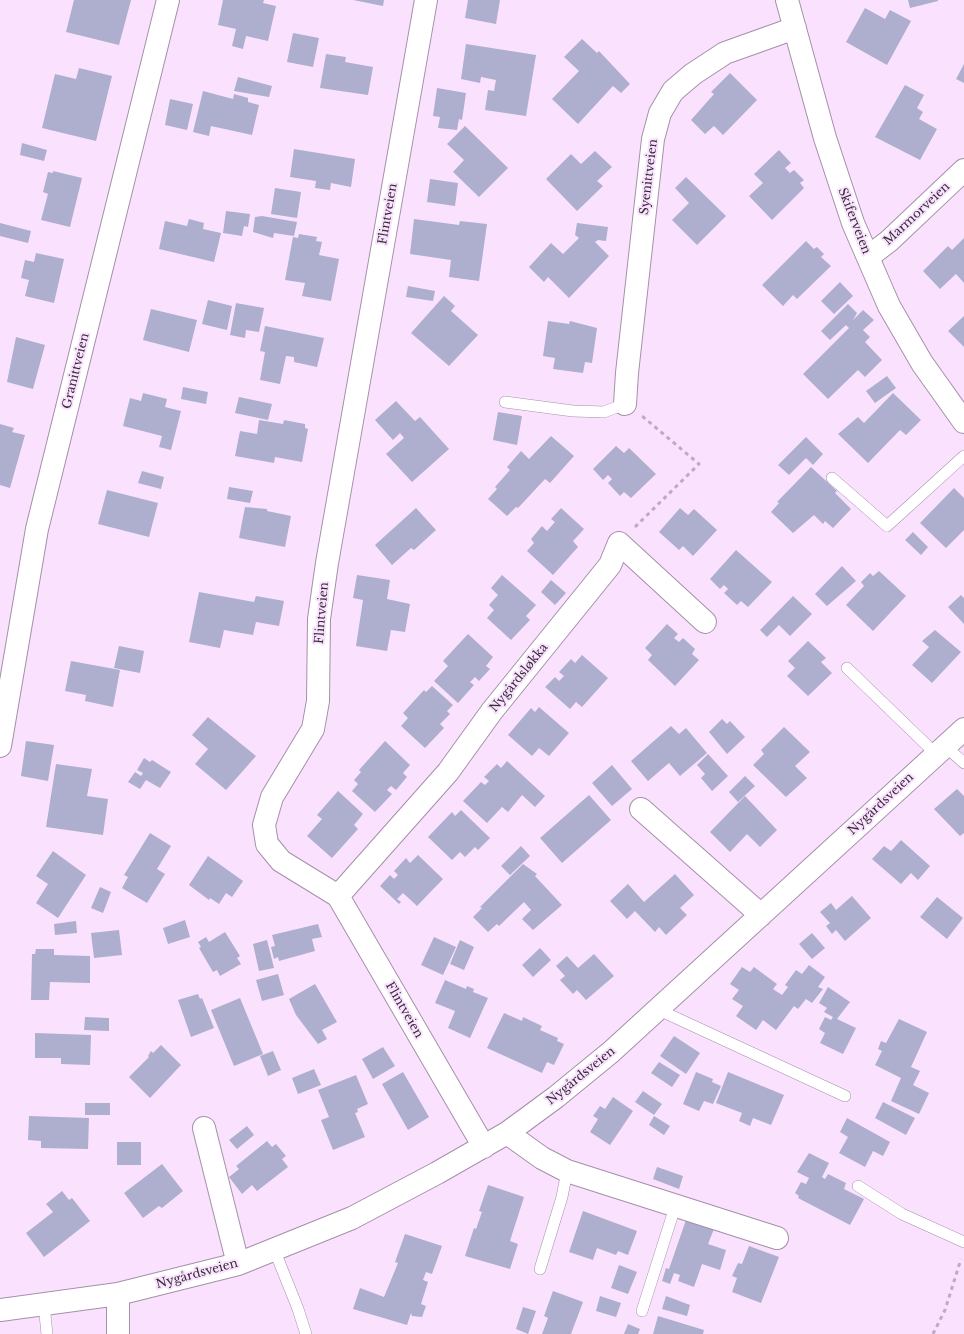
<!DOCTYPE html>
<meta charset="utf-8">
<style>
body{margin:0}
canvas{display:block;background:#fae2fe}
</style>
<canvas width="964" height="1334"></canvas>
<script>
const g = document.querySelector('canvas').getContext('2d');
g.lineJoin = 'round';
function fillPath(path, color) { g.fillStyle = color; g.fill(path, 'evenodd'); }
const poly = rows => new Path2D(rows.map(r => 'M' + r).join(''));
function trace(path, color, width, dash) { g.strokeStyle = color; g.lineWidth = width; g.lineCap = dash ? 'butt' : 'round'; g.setLineDash(dash || []); g.stroke(path); }
function label(font, color, halo, rows, align = 'center') {
  g.font = font + ' "Libre Baskerville",serif'; g.lineWidth = 4; g.setLineDash([]); g.textBaseline = 'middle'; g.strokeStyle = halo; g.fillStyle = color; for (const [text, x, y, turn = 0] of rows) {
    g.save(); g.translate(x, y); g.rotate((+turn || 0) * Math.PI / 180); g.textAlign = isNaN(turn) ? turn : align; if (halo) g.strokeText(text, 0, 0); g.fillText(text, 0, 0); g.restore();
  }
}
fillPath(poly([
 [74,0,131,0,119,45,66,32],
 [223,0,264,0,263,3,276,6,268,41,246,36,243,49,232,46,236,29,218,25],
 [353,0,384,0,383,6],
 [468,0,500,0,496,24,465,18],
 [908,0,938,0,938,1,910,8],
 [865,8,885,19,890,10,911,21,887,65,846,42],
 [293,33,319,38,313,67,287,62],
 [582,39,597,53,599,51,630,84,621,93,613,86,578,124,552,99,579,71,564,57],
 [466,44,536,55,526,116,485,110,488,90,494,91,496,80,481,77,480,83,461,79],
 [326,54,346,57,345,62,373,67,368,95,320,88],
 [964,64,964,83,956,79],
 [79,68,112,76,96,141,42,128,55,74,76,79],
 [730,73,757,100,723,135,714,126,705,134,691,120,714,94,711,92],
 [238,77,272,86,269,97,234,91],
 [905,85,924,95,917,108,923,112,919,119,937,129,920,160,875,137],
 [437,88,466,93,462,120,459,119,457,130,438,128,440,117,433,116],
 [203,91,233,99,234,94,248,98,248,102,259,105,252,135,211,126,209,136,193,132],
 [170,99,193,104,187,130,165,125],
 [465,126,508,168,479,197,453,172,464,160,447,144],
 [22,143,47,150,44,161,20,155],
 [294,149,355,159,351,187,331,183,330,190,315,188,316,181,290,177],
 [779,150,791,163,785,168,790,173,794,170,804,180,800,183,804,188,772,220,749,196,763,183,754,174],
 [595,151,612,167,597,181,603,186,577,211,546,179,571,154,581,164],
 [53,171,82,178,70,227,41,220,48,194,43,192,48,172,53,173],
 [686,177,726,216,697,245,672,220,689,203,675,188],
 [430,179,458,183,455,206,427,202],
 [275,188,301,192,297,218,271,214],
 [226,211,250,214,248,227,244,226,242,236,223,233],
 [262,216,297,222,294,236,274,233,273,238,253,232,255,217],
 [189,219,204,223,203,229,221,233,214,262,159,249,165,221,187,226],
 [414,219,459,225,460,221,487,224,479,281,449,277,451,260,410,254],
 [0,223,31,231,28,243,0,236],
 [577,223,608,227,606,241,598,240,595,242,609,256,569,298,548,277,544,282,529,267,551,243,563,254,579,238,575,235],
 [299,234,317,237,316,241,322,242,319,255,339,259,331,301,302,296,305,283,285,280,293,237,298,238],
 [964,238,964,283,956,274,940,289,923,271,948,246,952,250],
 [806,241,814,249,817,247,824,254,821,257,831,266,797,299,793,295,783,306,762,285],
 [36,253,64,259,54,303,25,296,29,280,21,278,25,260,34,262],
 [840,282,853,296,834,314,821,301],
 [408,286,435,291,433,301,406,297],
 [444,296,455,306,451,311,478,335,449,366,411,333],
 [208,300,232,306,227,330,202,324],
 [236,303,264,308,259,332,246,330,245,338,230,335],
 [848,304,857,313,853,320,863,310,874,320,863,330,870,337,865,342,882,360,865,377,858,370,828,399,803,374,849,328,846,325,830,340,821,331],
 [151,309,197,320,189,352,143,340],
 [964,316,964,347,948,331],
 [548,321,569,324,570,321,597,328,592,363,585,362,583,373,553,369,555,358,543,356],
 [265,326,324,338,317,367,294,362,294,357,286,356,280,384,260,380,265,352,260,351],
 [16,337,45,345,33,389,7,382],
 [887,376,896,388,875,403,866,391],
 [183,387,208,392,206,404,181,399],
 [143,393,167,399,165,407,181,411,171,450,159,447,162,436,123,426,130,398,141,401],
 [893,393,921,420,906,435,900,430,868,463,838,434,858,417,864,423],
 [239,397,272,404,268,420,235,413],
 [396,401,415,421,420,417,449,449,412,482,386,454,404,438,400,433,393,440,375,420],
 [498,412,522,416,517,445,493,440],
 [259,420,283,424,284,420,305,424,305,428,308,429,302,462,275,457,274,463,235,456,240,431,257,434],
 [0,424,14,428,12,432,25,435,10,488,0,485],
 [551,436,574,456,550,483,545,479,518,508,516,507,507,516,488,499,497,489,495,487,510,470,507,467,521,451,529,459],
 [806,437,823,454,813,465,806,458,789,475,778,465],
 [616,446,624,453,629,448,656,474,631,498,624,492,620,496,608,483,612,479,608,475,603,480,593,469],
 [811,467,837,491,835,493,851,509,833,528,825,521,823,524,814,515,793,533,771,512,779,503,777,502],
 [142,471,164,477,161,489,138,483],
 [229,487,253,491,250,503,227,499],
 [954,488,964,498,964,530,946,548,920,523],
 [107,490,158,503,149,537,98,524],
 [245,507,267,509,267,511,291,516,285,547,239,538],
 [416,508,436,530,414,550,411,548,392,565,375,545],
 [561,508,584,529,573,541,578,547,553,575,527,551,534,543,531,539,542,526,547,531,555,522,551,519],
 [680,508,688,515,694,509,717,530,693,556,683,546,679,550,659,532],
 [913,532,928,547,921,555,905,540],
 [736,550,772,582,748,607,741,601,737,605,724,593,728,589,724,585,720,589,710,579],
 [842,566,856,581,827,606,815,594],
 [879,571,906,596,873,631,846,605,864,586,861,582,870,573,873,576],
 [357,575,390,580,387,599,410,604,405,632,391,630,387,651,356,646,363,600,353,598],
 [502,575,536,605,526,616,530,620,511,640,487,618,494,610,489,605,498,595,491,588],
 [551,580,566,593,555,605,541,592],
 [199,592,254,602,256,596,284,601,279,626,256,622,253,635,224,630,220,648,189,642],
 [961,595,964,598,964,624,948,607],
 [793,596,812,614,790,636,779,625,767,637,760,630],
 [667,624,678,634,674,638,679,642,683,638,695,649,692,654,699,660,675,686,648,660,652,655,645,648],
 [935,630,961,652,932,683,912,665,929,647,922,641],
 [468,634,493,657,486,666,490,669,479,681,475,677,470,682,474,685,458,703,434,681,448,666,443,661],
 [808,641,826,658,821,662,832,673,808,696,787,676,795,668,788,661],
 [119,646,144,651,140,673,114,668],
 [582,655,608,678,582,707,576,702,570,709,545,687,555,677,559,681,564,676,559,672,571,659,575,663],
 [71,661,120,670,113,707,85,701,86,695,65,691],
 [432,686,453,705,447,711,450,714,440,724,444,728,425,748,401,726,408,718,403,713,424,690,426,692],
 [539,707,569,733,549,756,539,748,532,756,508,735,531,708,535,712],
 [208,717,256,756,226,790,195,764,208,749,192,735],
 [722,719,727,724,730,721,745,737,727,754,709,732],
 [671,726,679,734,686,728,707,753,680,776,669,763,648,781,631,761],
 [784,727,810,752,795,766,807,778,786,797,753,765,764,754,761,750],
 [26,741,54,745,48,781,21,776],
 [385,741,410,765,403,773,407,777,396,790,391,786,387,790,392,794,375,812,352,791,358,784,354,780,361,772,359,770],
 [708,754,728,776,712,791,701,778,705,774,697,765],
 [144,758,150,762,152,760,171,772,160,788,146,780,140,789,128,782,135,772,141,776,143,773,137,770],
 [507,761,545,796,535,807,522,795,508,812,502,807,487,823,463,801,481,782,485,785,489,781,484,777,497,764,501,768],
 [56,764,92,769,87,796,108,799,103,835,46,827],
 [612,765,632,789,612,806,592,783],
 [745,776,755,786,738,802,729,792],
 [957,789,964,796,964,833,960,836,934,809],
 [338,791,363,814,354,825,358,829,332,858,307,836,322,819,317,815],
 [589,795,611,820,562,863,540,838],
 [745,796,777,830,760,847,747,834,730,852,710,832],
 [461,810,490,838,478,850,475,847,465,857,460,852,452,860,428,837,452,812,455,816],
 [150,833,171,846,157,869,165,874,147,903,122,888,128,877,124,875],
 [901,840,930,866,918,880,911,873,901,884,872,859,884,846,891,851],
 [521,846,530,856,510,875,501,866],
 [53,851,86,875,58,918,36,903,48,884,36,876],
 [418,855,443,879,417,906,403,893,397,899,401,902,399,904,380,886,390,875,394,879,398,875,394,871,406,858,410,863],
 [208,856,243,881,232,897,226,893,219,904,210,898,209,900,189,885],
 [523,864,537,874,535,876,562,905,533,930,522,919,531,910,524,902,499,926,497,924,488,932,473,917,482,908,480,907],
 [675,874,694,895,680,908,687,915,666,935,659,927,655,932,635,911,627,919,610,901,628,884,644,902],
 [100,887,111,892,103,913,91,908],
 [852,896,871,918,845,941,836,930,832,934,826,926,830,923,820,912,831,903,836,910],
 [937,897,963,918,947,939,920,917],
 [185,920,190,937,168,944,163,928],
 [76,921,77,933,55,935,54,924],
 [318,924,322,937,312,939,315,951,279,961,278,957,274,959,271,947,275,946,272,935],
 [119,930,122,955,94,958,91,933],
 [225,932,240,956,237,958,241,964,220,976,217,970,213,972,199,948,201,947,198,942,206,937,209,942],
 [812,933,825,948,812,959,799,944],
 [434,937,456,947,443,975,421,965],
 [267,940,274,968,259,971,253,944],
 [460,940,474,947,464,970,450,964],
 [540,948,551,960,533,977,522,965],
 [36,949,54,949,54,955,90,956,90,983,50,982,49,1000,31,1000,32,954,35,954],
 [594,954,614,976,586,1000,577,990,573,994,560,980,565,976,556,966,567,956,578,968],
 [809,965,825,977,818,987,823,989,812,1003,806,999,798,1009,794,1006,776,1030,763,1020,756,1030,736,1016,743,1006,732,999,739,990,730,984,742,967,750,972,754,967,777,984,773,989,782,995,788,987,785,985,796,970,802,974],
 [278,974,284,995,262,1001,256,980],
 [445,980,466,989,467,986,474,989,473,992,488,998,470,1038,448,1028,455,1011,435,1003],
 [315,984,337,1022,322,1030,327,1039,318,1044,296,1015,289,999],
 [828,987,850,1002,837,1019,856,1028,843,1054,820,1043,825,1033,819,1029,825,1017,831,1020,833,1017,824,1012,827,1008,819,1003],
 [198,994,200,999,202,998,214,1028,191,1037,178,1000],
 [240,998,263,1054,234,1066,211,1010],
 [504,1013,522,1021,523,1017,542,1026,540,1030,558,1038,557,1041,564,1044,554,1065,547,1062,542,1073,487,1048],
 [85,1017,109,1018,109,1031,84,1030],
 [899,1019,927,1032,911,1067,920,1071,913,1085,929,1093,919,1114,891,1101,901,1078,875,1065,882,1051,878,1049,881,1041,886,1043],
 [35,1033,91,1035,90,1065,61,1064,61,1058,35,1058],
 [674,1036,700,1053,686,1074,660,1056],
 [161,1045,181,1065,150,1098,129,1077,149,1057,148,1056,151,1051,153,1053],
 [383,1047,395,1066,373,1079,362,1059],
 [273,1051,281,1070,268,1076,260,1056],
 [659,1062,680,1075,672,1087,651,1073],
 [314,1069,321,1085,298,1094,292,1078],
 [403,1072,429,1117,408,1130,382,1084],
 [696,1072,713,1079,712,1082,721,1086,713,1104,704,1101,699,1111,683,1104],
 [728,1072,784,1095,771,1125,753,1118,750,1126,739,1121,742,1113,716,1103],
 [356,1075,368,1104,357,1109,358,1112,355,1113,365,1137,333,1150,321,1120,329,1117,318,1090],
 [643,1091,662,1104,654,1115,635,1102],
 [613,1097,633,1111,610,1145,590,1132,598,1119,593,1116,600,1106,605,1109],
 [883,1102,915,1118,906,1135,875,1118],
 [85,1103,110,1103,110,1115,85,1115],
 [29,1116,89,1118,88,1149,41,1148,41,1141,28,1140],
 [654,1116,670,1126,664,1135,649,1125],
 [847,1118,890,1142,883,1156,873,1151,865,1167,839,1153,848,1137,840,1132],
 [247,1126,254,1135,237,1149,229,1140],
 [267,1141,272,1147,276,1144,286,1156,282,1159,288,1167,257,1191,252,1185,242,1194,229,1177,239,1169,236,1166],
 [117,1142,141,1142,141,1165,117,1165],
 [809,1153,829,1163,822,1177,825,1179,828,1174,846,1183,844,1189,864,1199,850,1225,798,1198,799,1196,795,1193,801,1182,806,1184,809,1178,797,1172],
 [162,1164,183,1191,162,1208,159,1206,143,1218,124,1193],
 [657,1167,683,1176,679,1189,653,1179],
 [488,1185,524,1197,510,1241,518,1244,510,1269,465,1256,474,1228,476,1229,482,1212,479,1211],
 [62,1191,69,1200,72,1198,90,1221,44,1257,26,1233,53,1212,46,1204],
 [583,1211,637,1231,628,1255,618,1251,616,1255,597,1248,593,1260,569,1252],
 [686,1220,714,1229,708,1244,726,1250,720,1270,702,1264,694,1287,678,1281,680,1275,674,1273,670,1284,662,1281,666,1268,669,1269],
 [405,1234,442,1246,432,1274,426,1272,423,1280,428,1282,421,1304,426,1306,422,1317,412,1316,411,1313,407,1325,353,1309,360,1288,384,1297,398,1263,395,1262],
 [749,1246,779,1257,761,1303,732,1292,737,1278,732,1276,738,1263,742,1264],
 [619,1265,637,1272,628,1294,611,1288],
 [553,1291,583,1302,571,1334,542,1334,548,1318,544,1316],
 [600,1296,621,1303,616,1317,596,1311],
 [666,1296,690,1305,687,1316,662,1309],
 [523,1307,536,1311,528,1334,516,1329],
 [658,1316,704,1330,703,1334,653,1334],
 [628,1324,640,1329,638,1334,624,1334]
]), '#aeaece');
const service = poly([
 [505,402,573,411,604,412,625,404],
 [832,478,887,526,964,456],
 [847,668,936,754],
 [945,746,964,763],
 [659,1010,845,1096],
 [858,1186,902,1214,964,1242],
 [274,1249,298,1309,306,1334],
 [540,1269,562,1197,567,1171],
 [44,1305,47,1334],
 [642,1311,675,1207]
]);
const minor = poly([
 [426,0,327,563,319,619,318,701,313,729,272,797,264,825,267,844,281,861,338,896,484,1147],
 [787,0,825,138,853,223,889,306,922,363,964,422],
 [868,257,889,241,964,170],
 [625,404,627,373,653,139,660,113,673,91,693,74,725,53,795,28],
 [0,746,37,529,168,0],
 [641,809,761,915],
 [338,896,448,772,492,711,610,565,619,543,705,622],
 [204,1128,238,1264],
 [507,1133,542,1158,567,1171,777,1238],
 [0,1310,118,1294,238,1264,352,1218,437,1173,507,1133,556,1097,611,1052,964,729],
 [118,1334,118,1294]
]);
trace(service, '#a58fa9', 12);
trace(minor, '#a58fa9', 24);
trace(poly([
 [635,527,699,464,642,416],
 [933,1334,945,1310,961,1259]
]), '#beaac1', 3, [4, 4]);
trace(service, '#fff', 11);
trace(minor, '#fff', 22);
label('12px', '#352c37', '#fae2fe', [
 ["Syenittveien",649,177,-83],
 ["Flintveien",388,214,-80],
 ["Marmorveien",917,214,-43],
 ["Skiferveien",854,221,69],
 ["Granittveien",76,371,-76],
 ["Flintveien",322,613,-85],
 ["Nygårdsløkka",519,678,-51],
 ["Nygårdsveien",881,804,-43],
 ["Flintveien",404,1010,60],
 ["Nygårdsveien",581,1076,-39],
 ["Nygårdsveien",197,1274,-15]
]);
</script>
